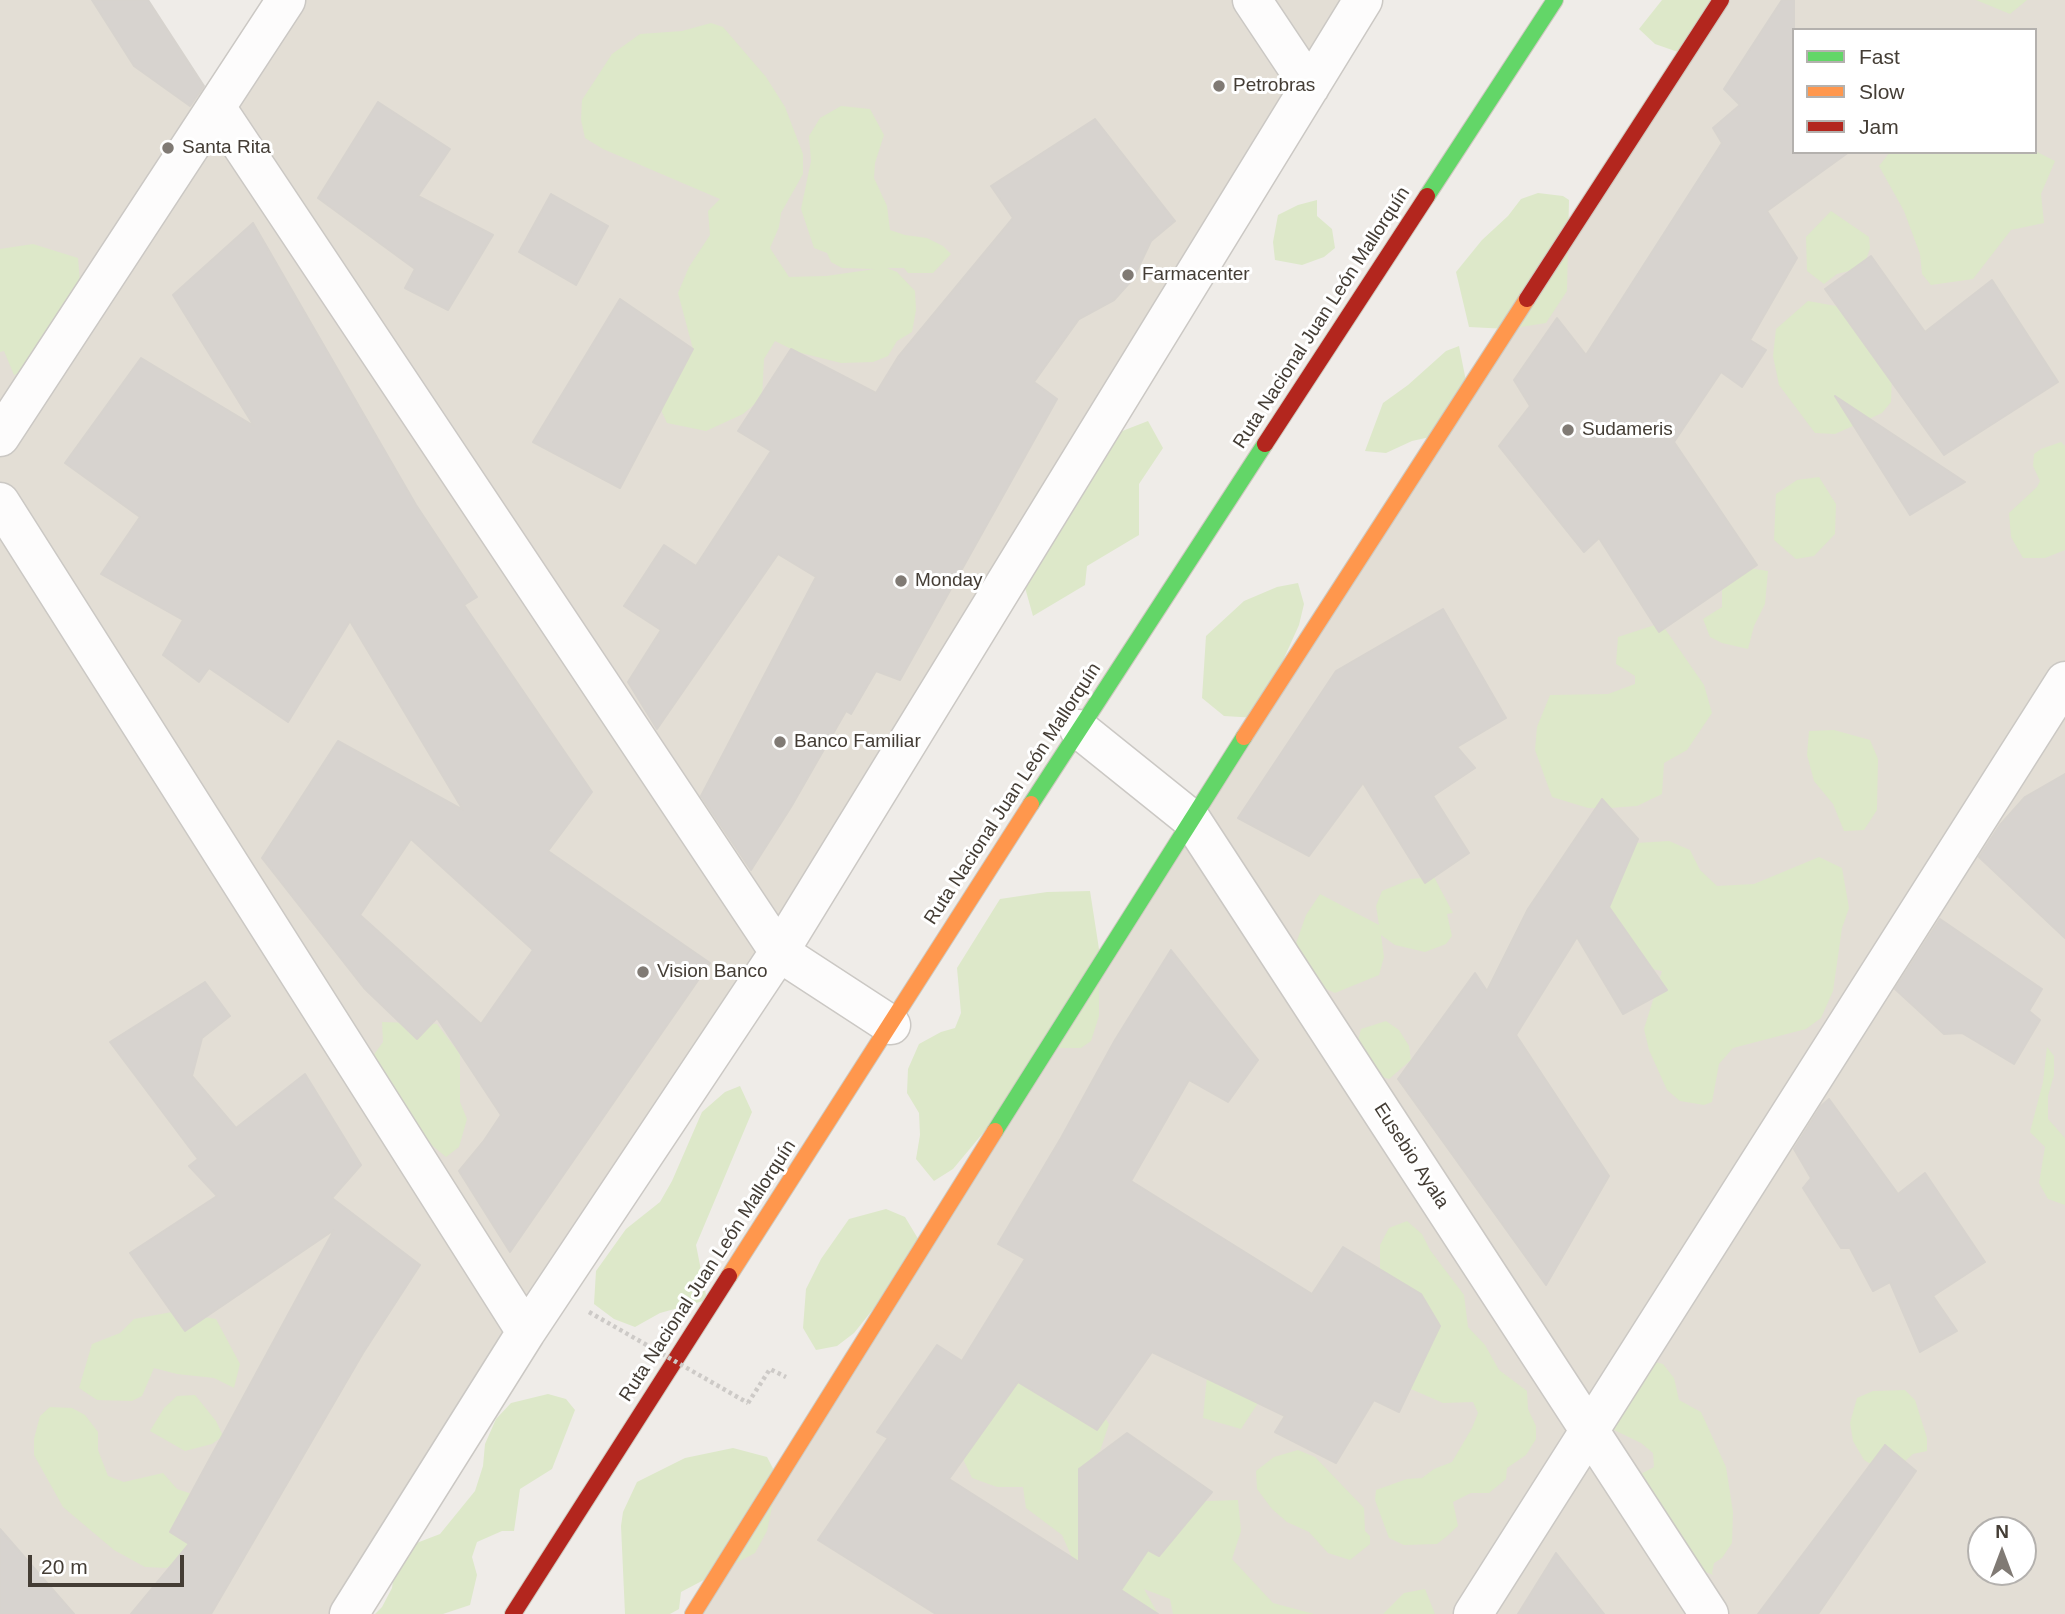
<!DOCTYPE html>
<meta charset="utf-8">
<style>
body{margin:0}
#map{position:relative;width:2065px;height:1614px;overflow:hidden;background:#efece8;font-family:Helvetica,sans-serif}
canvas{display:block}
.legend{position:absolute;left:1792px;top:28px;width:245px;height:126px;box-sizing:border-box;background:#fff;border:2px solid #b4b1ae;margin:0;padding:9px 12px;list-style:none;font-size:21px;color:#443d35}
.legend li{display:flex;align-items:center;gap:14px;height:35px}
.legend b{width:35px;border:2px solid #b4b1ae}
.north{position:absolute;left:1967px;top:1516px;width:70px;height:70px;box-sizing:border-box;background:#fff;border:2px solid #b4b1ae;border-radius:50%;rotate:0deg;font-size:19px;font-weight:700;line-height:28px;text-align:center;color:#443d35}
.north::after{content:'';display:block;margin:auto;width:24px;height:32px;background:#807a74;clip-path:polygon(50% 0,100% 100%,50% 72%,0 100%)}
.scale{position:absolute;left:28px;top:1555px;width:156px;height:32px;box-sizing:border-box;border:4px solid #443d35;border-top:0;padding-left:9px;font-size:21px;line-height:24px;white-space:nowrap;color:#443d35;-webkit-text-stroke:5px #fff;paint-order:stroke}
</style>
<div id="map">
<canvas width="2065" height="1614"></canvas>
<ul class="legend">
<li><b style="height:9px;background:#63d668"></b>Fast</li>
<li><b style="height:9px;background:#ff974d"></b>Slow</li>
<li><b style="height:9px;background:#b3261e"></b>Jam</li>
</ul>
<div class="north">N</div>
<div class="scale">20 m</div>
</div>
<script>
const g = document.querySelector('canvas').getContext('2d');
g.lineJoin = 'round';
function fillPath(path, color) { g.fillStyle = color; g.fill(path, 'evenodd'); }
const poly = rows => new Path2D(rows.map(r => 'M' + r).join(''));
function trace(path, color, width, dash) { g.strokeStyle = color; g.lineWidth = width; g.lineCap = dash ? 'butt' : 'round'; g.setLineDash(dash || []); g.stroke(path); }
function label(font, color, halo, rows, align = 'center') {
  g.font = font + ' Helvetica,sans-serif'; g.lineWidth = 6; g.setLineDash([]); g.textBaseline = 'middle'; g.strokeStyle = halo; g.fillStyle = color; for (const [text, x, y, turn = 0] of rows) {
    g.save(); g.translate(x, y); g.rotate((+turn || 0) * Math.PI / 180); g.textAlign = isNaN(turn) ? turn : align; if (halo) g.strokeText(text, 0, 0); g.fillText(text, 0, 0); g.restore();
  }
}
fillPath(poly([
 [0,0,148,0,216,107,277,0,1365,0,346,1614,0,1614],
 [1721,0,2065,0,2065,1614,692,1614],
 [1794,30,2035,30,2035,152,1794,152],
 [1981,1530,2023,1530,2023,1572,1981,1572]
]), '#e3ded5');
fillPath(poly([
 [1662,0,1715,0,1678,52,1655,44,1639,29],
 [1976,0,2027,0,2010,14],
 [711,23,723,27,766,77,785,107,803,154,803,174,781,213,779,227,770,248,789,277,826,276,875,269,842,268,831,262,827,253,814,248,801,209,811,161,809,136,820,118,841,106,870,109,884,135,875,163,874,178,887,206,890,230,905,235,927,238,943,246,951,254,933,273,908,273,904,268,887,268,897,272,915,291,916,310,912,332,897,341,888,356,873,362,841,363,797,352,775,341,764,359,762,398,743,414,706,431,667,423,644,373,682,364,693,349,678,293,689,267,710,235,708,211,720,199,603,149,585,138,581,120,582,100,612,54,640,34,682,31],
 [2035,151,2055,161,2041,194,2044,223,2011,230,1973,279,1931,285,1922,274,1920,254,1904,211,1879,166,1890,152],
 [1538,193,1563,196,1569,200,1567,291,1546,323,1508,329,1469,327,1456,272,1482,240,1508,216,1521,199],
 [1317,200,1317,216,1332,229,1335,248,1324,257,1302,265,1275,260,1273,242,1278,215,1298,205],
 [1831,211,1869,237,1870,248,1864,267,1837,274,1824,284,1807,271,1806,237],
 [33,244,78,258,81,294,55,361,14,375,4,351,0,352,0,249],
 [1808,301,1836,306,1857,324,1892,372,1891,402,1882,413,1835,434,1815,433,1779,385,1773,356,1776,329],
 [1459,346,1468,391,1439,435,1412,441,1386,453,1365,451,1383,403,1408,385,1446,351],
 [1148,421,1163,448,1139,484,1139,535,1087,566,1085,585,1033,616,1024,584,1019,536,1036,494,1072,445,1112,435],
 [2061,442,2065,446,2065,550,2045,558,2023,558,2011,537,2009,513,2037,487,2040,481,2033,466,2034,454,2041,449],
 [1819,477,1836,504,1835,534,1814,556,1796,559,1774,540,1776,494,1797,480],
 [1735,566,1768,571,1765,604,1754,626,1748,649,1722,643,1710,637,1703,619,1722,607,1722,589],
 [1298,583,1304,604,1299,625,1257,718,1224,716,1202,698,1206,636,1244,601,1277,587],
 [1661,623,1704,685,1712,713,1687,750,1664,763,1662,794,1637,806,1610,808,1588,808,1552,797,1535,750,1537,727,1550,695,1608,694,1635,684,1635,676,1616,664,1618,637],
 [1834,730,1870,740,1878,759,1877,810,1864,830,1844,831,1833,804,1814,781,1807,755,1809,731],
 [1669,841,1690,850,1700,870,1717,886,1754,884,1819,857,1842,868,1849,908,1842,928,1833,991,1821,1018,1806,1029,1733,1048,1719,1064,1712,1102,1704,1105,1680,1101,1667,1090,1649,1050,1644,1029,1662,971,1635,966,1605,918,1620,856,1637,843],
 [1434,877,1453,913,1447,914,1452,936,1446,944,1425,952,1395,945,1381,935,1384,957,1379,975,1335,993,1315,984,1294,949,1306,915,1320,894,1379,925,1376,906,1382,891,1411,879],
 [1090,891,1099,949,1099,1016,1091,1041,1081,1048,1054,1048,953,1169,934,1181,916,1159,920,1135,919,1113,907,1093,908,1069,919,1044,941,1032,955,1028,961,1013,957,968,1000,899,1047,892],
 [1386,1021,1399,1030,1409,1046,1411,1060,1389,1079,1373,1074,1356,1048,1361,1029],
 [382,1022,437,1024,460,1054,460,1102,467,1119,459,1147,446,1157,428,1142,370,1060,383,1042],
 [2047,1047,2054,1056,2054,1075,2048,1096,2048,1119,2065,1138,2065,1205,2048,1199,2039,1183,2045,1147,2030,1132,2043,1082],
 [740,1086,752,1112,696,1245,707,1300,660,1313,635,1327,614,1319,594,1304,596,1271,626,1229,660,1202,672,1181,702,1112,725,1092],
 [886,1209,905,1217,923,1247,854,1333,837,1346,816,1350,803,1328,806,1289,821,1259,849,1219],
 [1407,1221,1422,1234,1430,1250,1464,1295,1468,1327,1485,1345,1499,1370,1527,1391,1528,1409,1536,1426,1536,1439,1526,1455,1507,1468,1506,1479,1489,1493,1471,1493,1453,1502,1458,1526,1446,1537,1437,1544,1404,1545,1389,1538,1375,1500,1376,1490,1407,1479,1422,1478,1434,1469,1452,1462,1472,1428,1478,1413,1473,1402,1443,1403,1411,1389,1408,1364,1437,1332,1435,1319,1380,1270,1380,1245,1389,1228],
 [172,1312,216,1319,240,1364,234,1388,214,1378,177,1374,154,1368,142,1396,132,1401,97,1400,79,1388,92,1344,120,1333,134,1319],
 [1640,1358,1663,1364,1674,1378,1679,1400,1701,1412,1726,1467,1733,1512,1732,1543,1722,1558,1714,1563,1712,1573,1714,1575,1702,1571,1637,1476,1654,1467,1653,1453,1641,1443,1608,1427],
 [1208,1366,1280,1395,1258,1403,1241,1429,1203,1418],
 [1011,1377,1100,1410,1109,1424,1100,1451,1086,1464,1089,1501,1164,1531,1205,1501,1238,1500,1241,1531,1232,1559,1273,1603,1314,1614,1173,1614,1170,1599,1144,1589,1158,1614,1092,1603,1062,1535,1026,1508,1023,1487,997,1487,972,1478,963,1459,965,1436],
 [1905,1390,1915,1400,1927,1438,1927,1451,1913,1454,1904,1462,1876,1467,1864,1460,1853,1441,1850,1423,1857,1398,1873,1391],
 [548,1394,566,1399,575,1410,552,1469,520,1489,514,1531,502,1531,477,1542,472,1557,477,1575,470,1605,443,1614,375,1614,382,1607,392,1588,394,1574,414,1544,440,1534,475,1491,483,1466,485,1444,496,1419,511,1403],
 [195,1395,216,1421,223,1436,212,1444,185,1451,150,1431,164,1408,177,1396],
 [50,1407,72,1408,85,1415,98,1432,98,1450,108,1476,124,1482,163,1473,177,1489,195,1495,202,1522,179,1564,166,1568,145,1567,114,1550,63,1507,34,1455,34,1439,40,1416],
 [733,1448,767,1457,778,1478,767,1531,755,1553,681,1592,679,1609,670,1614,625,1614,621,1526,623,1512,637,1482,685,1458],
 [1298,1450,1315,1457,1364,1508,1365,1531,1370,1536,1370,1544,1350,1560,1328,1553,1309,1532,1287,1522,1272,1509,1257,1489,1256,1471,1274,1457],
 [1425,1589,1435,1614,1383,1614,1404,1593]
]), '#dde8c9');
const building = poly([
 [92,0,148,0,204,86,190,106,134,66,92,0],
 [1782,0,1794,0,1794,152,1849,152,1767,211,1797,258,1750,340,1766,350,1742,387,1721,372,1674,442,1757,565,1659,632,1599,538,1584,552,1499,446,1530,406,1514,380,1557,318,1586,355,1722,143,1713,128,1740,105,1724,89,1782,0],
 [378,102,450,149,418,196,493,235,448,310,405,288,415,269,318,198,378,102],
 [1095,119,1175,221,1151,241,1133,279,1114,300,1079,319,1034,382,1057,399,900,680,876,671,851,714,846,711,791,807,751,870,701,796,816,577,778,554,657,729,628,682,661,630,624,606,664,545,696,566,771,451,738,431,791,349,876,393,898,357,1013,218,991,186,1095,119],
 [551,194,608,226,576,285,519,252,551,194],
 [253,223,416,505,477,597,464,605,592,792,548,851,710,963,510,1252,459,1171,483,1142,501,1115,437,1018,417,1039,364,988,262,858,338,741,463,810,350,621,288,722,209,668,199,682,163,655,183,620,101,574,140,517,65,463,141,358,254,426,173,295,253,223],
 [411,839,533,950,481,1024,360,915,411,839],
 [1871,256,1925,332,1992,280,2058,382,1944,455,1825,289,1871,256],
 [620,299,693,349,620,488,533,442,620,299],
 [1835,396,1965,482,1910,515,1835,396],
 [1443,609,1506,718,1457,747,1475,768,1433,796,1469,853,1425,883,1363,783,1309,856,1238,818,1336,671,1443,609],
 [2065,774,2065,938,1979,857,2000,825,2025,797,2065,774],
 [1602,799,1638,839,1609,907,1667,990,1623,1014,1577,937,1516,1035,1609,1176,1546,1285,1398,1079,1475,973,1487,991,1528,909,1602,799],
 [1940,919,2042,989,2029,1011,2040,1020,2014,1064,1962,1033,1944,1034,1895,989,1940,919],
 [1171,950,1258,1060,1228,1102,1189,1080,1131,1181,1312,1294,1343,1247,1421,1294,1440,1326,1399,1412,1374,1400,1336,1463,1275,1432,1285,1416,1152,1352,1097,1430,1018,1382,949,1479,1079,1562,1079,1469,1127,1433,1212,1492,1159,1556,1148,1550,1121,1590,1158,1614,936,1614,818,1540,888,1438,877,1432,937,1345,962,1361,1025,1259,998,1244,1061,1138,1115,1040,1171,950],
 [205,982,230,1016,202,1038,192,1076,236,1128,305,1074,361,1165,332,1198,420,1265,363,1353,211,1614,131,1614,189,1544,170,1532,334,1230,185,1331,130,1253,217,1196,189,1166,198,1159,110,1042,205,982],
 [1829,1099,1898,1194,1925,1173,1985,1262,1933,1296,1957,1331,1920,1352,1890,1282,1873,1291,1850,1248,1841,1248,1803,1188,1811,1178,1794,1149,1821,1106,1829,1099],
 [1885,1445,1916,1471,1818,1614,1758,1614,1885,1445],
 [0,1529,74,1614,0,1614,0,1529],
 [1556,1553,1604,1614,1518,1614,1556,1553]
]);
fillPath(building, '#d7d3cf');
trace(building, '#d7d3ce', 2);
const street = poly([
 [1252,0,1310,87],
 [216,107,779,952,891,1025],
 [0,437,286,0],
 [0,502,526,1332],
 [1079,729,1191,819,1709,1614],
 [349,1614,526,1332,779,952,1363,0],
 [1473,1614,2065,681]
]);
const fast = poly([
 [1427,196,1555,0],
 [1031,804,1265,444],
 [995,1131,1244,737]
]);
const slow = poly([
 [1244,737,1527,299],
 [729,1276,1031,804],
 [693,1614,995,1131]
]);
const jam = poly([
 [1527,299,1721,0],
 [1265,444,1427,196],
 [513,1614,729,1276]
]);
trace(street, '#cbc8c4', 41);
trace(fast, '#cec9c0', 18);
trace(slow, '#cec9c0', 18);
trace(jam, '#cec9c0', 18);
trace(poly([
 [748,1403,770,1369,786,1377]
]), '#cdcac7', 4.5, [3.5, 3.5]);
trace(street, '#fdfcfc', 38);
trace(fast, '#63d668', 16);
trace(slow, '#ff974d', 16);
trace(jam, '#b3261e', 16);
trace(poly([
 [589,1312,748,1403]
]), '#cdcac7', 4.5, [3.5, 3.5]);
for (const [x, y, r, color] of [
 [1219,86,7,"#807a74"],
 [168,148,7,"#807a74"],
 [1128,275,7,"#807a74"],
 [1568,430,7,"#807a74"],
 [901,581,7,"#807a74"],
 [780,742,7,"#807a74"],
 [643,972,7,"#807a74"]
]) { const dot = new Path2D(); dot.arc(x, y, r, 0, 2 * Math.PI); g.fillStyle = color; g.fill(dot); trace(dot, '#fff', 2.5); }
label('19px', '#443d35', '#fff', [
 ["Petrobras",1233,86],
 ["Santa Rita",182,148],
 ["Farmacenter",1142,275],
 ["Sudameris",1582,430],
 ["Monday",915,581],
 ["Banco Familiar",794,742],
 ["Vision Banco",657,972]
], 'left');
label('19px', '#443d35', '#fff', [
 ["Ruta Nacional Juan León Mallorquín",1322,318,-57],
 ["Ruta Nacional Juan León Mallorquín",1013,794,-57],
 ["Eusebio Ayala",1411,1156,57],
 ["Ruta Nacional Juan León Mallorquín",708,1271,-57]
]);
</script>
